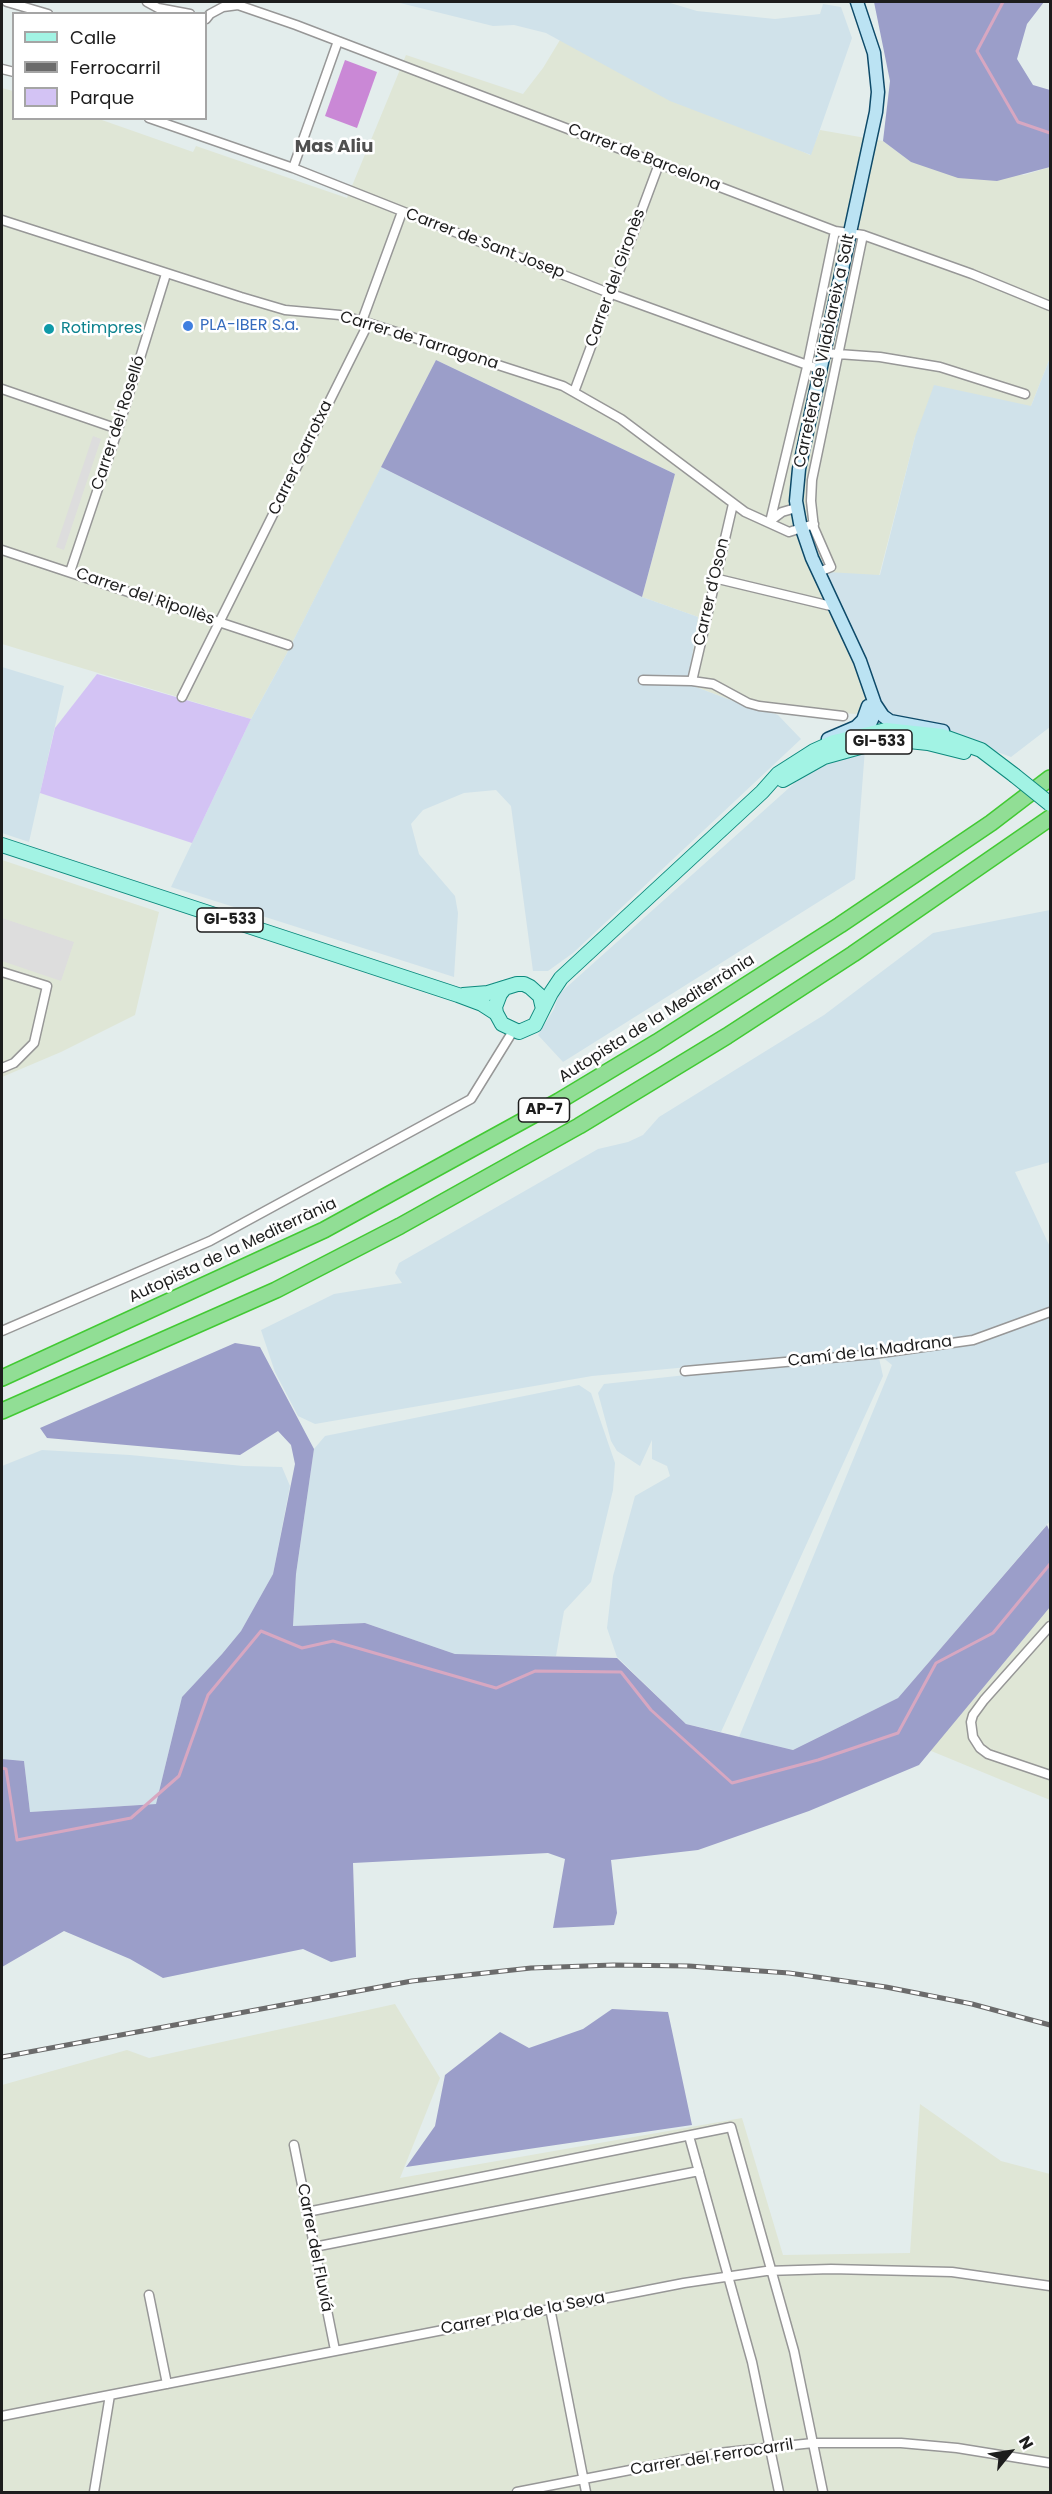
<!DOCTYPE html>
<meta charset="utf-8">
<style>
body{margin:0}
#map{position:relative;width:1052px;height:2494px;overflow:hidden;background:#e3edec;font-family:Poppins,sans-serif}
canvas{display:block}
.frame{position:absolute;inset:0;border:3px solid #1d1d1d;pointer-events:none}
.legend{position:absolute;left:12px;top:12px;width:195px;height:108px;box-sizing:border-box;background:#fff;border:2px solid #a5a5a5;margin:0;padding:8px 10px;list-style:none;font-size:18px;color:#1d1d1d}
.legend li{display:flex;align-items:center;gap:12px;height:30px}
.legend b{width:30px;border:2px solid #a5a5a5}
.north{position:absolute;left:980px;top:2422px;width:60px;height:60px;-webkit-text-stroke:4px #fff;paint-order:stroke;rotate:60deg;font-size:16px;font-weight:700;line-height:24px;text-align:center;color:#1d1d1d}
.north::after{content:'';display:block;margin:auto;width:21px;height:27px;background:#1d1d1d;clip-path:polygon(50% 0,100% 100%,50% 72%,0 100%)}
</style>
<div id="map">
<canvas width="1052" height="2494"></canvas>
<div class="frame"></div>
<ul class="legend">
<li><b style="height:8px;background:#a2f3e4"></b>Calle</li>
<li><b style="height:8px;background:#6b6b6b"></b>Ferrocarril</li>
<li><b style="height:16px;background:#d3c3f4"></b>Parque</li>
</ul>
<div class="north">N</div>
</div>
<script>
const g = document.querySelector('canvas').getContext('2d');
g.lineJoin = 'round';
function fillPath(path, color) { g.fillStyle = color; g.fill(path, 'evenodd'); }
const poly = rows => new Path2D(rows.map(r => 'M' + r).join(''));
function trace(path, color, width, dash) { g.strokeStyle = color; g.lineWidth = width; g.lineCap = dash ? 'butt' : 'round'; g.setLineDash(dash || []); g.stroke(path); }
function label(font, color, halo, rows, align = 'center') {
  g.font = font + ' Poppins,sans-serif'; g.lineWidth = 5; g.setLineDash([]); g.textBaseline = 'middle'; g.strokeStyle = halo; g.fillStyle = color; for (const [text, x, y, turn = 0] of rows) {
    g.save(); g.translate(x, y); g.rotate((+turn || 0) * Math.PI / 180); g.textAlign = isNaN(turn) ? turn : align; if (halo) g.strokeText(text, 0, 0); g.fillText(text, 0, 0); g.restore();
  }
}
fillPath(poly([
 [560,40,810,155,820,130,883,141,911,162,1024,175,1050,167,1050,358,1031,406,915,437,879,576,827,573,878,690,856,714,749,707,688,684,698,617,642,597,675,474,436,360,286,655,251,719,2,644,2,88,13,91,14,118,99,119,193,152,196,146,347,198,406,55,523,94,543,68],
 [2,860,159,912,135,1015,61,1052,2,1077],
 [1050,1582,1050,1800,907,1741],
 [395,2004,440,2078,400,2178,742,2118,783,2255,910,2253,920,2104,1001,2161,1050,2174,1050,2492,2,2492,2,2085,127,2050,149,2058]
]), '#dfe6d6');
fillPath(poly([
 [396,2,667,2,697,11,775,19,820,14,823,4,841,7,852,38,811,155,670,101,546,33,514,25,493,26],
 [1050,358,1050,727,1011,757,886,712,827,572,880,575,915,437,934,385,1031,406],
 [381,467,642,597,698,617,688,684,749,707,758,708,778,715,801,739,573,953,548,971,533,971,511,806,496,790,464,793,423,810,411,824,419,854,455,896,458,913,454,977,171,887,251,719,286,655],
 [2,667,64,686,29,842,2,833],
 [865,749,855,879,563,1062,538,1035,554,1009,559,994,799,779,841,757],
 [1050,910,1050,1162,1015,1172,1050,1247,1050,1521,898,1698,793,1750,739,1737,892,1365,870,1347,870,1350,592,1376,315,1424,298,1416,275,1372,261,1330,334,1294,402,1283,395,1273,399,1263,598,1149,628,1142,643,1135,659,1117,824,1015,933,933],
 [879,1358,883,1376,721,1732,686,1724,617,1657,607,1628,613,1576,635,1496,670,1476,667,1466,652,1459,652,1440,640,1466,617,1451,611,1441,598,1393,604,1384,695,1374],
 [579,1385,591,1393,615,1463,613,1490,591,1582,564,1611,556,1656,455,1654,365,1623,293,1626,296,1574,314,1449,325,1436],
 [42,1450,130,1455,243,1466,282,1467,290,1486,273,1574,241,1631,222,1654,182,1697,156,1804,30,1812,24,1761,2,1759,2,1466]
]), '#d0e2ea');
fillPath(poly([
 [874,2,1044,2,1027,24,1017,59,1033,85,1050,90,1050,167,997,181,958,178,911,162,883,141,890,81],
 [436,360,675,474,642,597,381,467],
 [235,1343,260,1347,314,1449,296,1574,293,1626,365,1623,455,1654,617,1658,686,1724,793,1750,898,1698,1047,1525,1050,1532,1050,1607,919,1765,809,1811,698,1850,611,1860,617,1913,614,1925,553,1928,565,1859,548,1853,353,1863,356,1957,331,1962,303,1949,163,1978,130,1959,64,1931,2,1967,2,1759,24,1761,30,1812,156,1804,182,1697,222,1654,241,1631,273,1574,295,1464,291,1445,278,1431,240,1455,47,1438,40,1428],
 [612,2009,668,2012,692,2125,406,2167,435,2126,445,2075,500,2032,529,2048,583,2029]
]), '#9b9ec9');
fillPath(poly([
 [97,674,251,719,192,843,40,793,55,728]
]), '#d3c3f4');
fillPath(poly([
 [345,60,377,72,357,128,325,116]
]), '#ca88d6');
fillPath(poly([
 [93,436,101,439,64,550,56,547],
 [2,918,74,942,61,981,2,961]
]), '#ddd');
trace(poly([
 [1003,2,977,51,1018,122,1050,133],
 [2,1768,6,1769,17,1840,131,1818,179,1776,208,1695,261,1631,302,1648,333,1641,496,1688,535,1671,621,1672,651,1710,732,1783,818,1760,898,1733,936,1663,993,1633,1050,1564]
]), '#d7a7c1', 3);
const street = poly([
 [7,2,48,14],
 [147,2,158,8,190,14],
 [206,19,210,14,223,7,238,5,296,25,835,231,863,235,972,274,1050,306],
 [2,69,14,72],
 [149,118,293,168,609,293,821,370],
 [293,168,338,41],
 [2,220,241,297,285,310,340,315,362,321,563,386,621,419,745,512,789,532,814,524],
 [824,353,880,357,940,367,1025,394],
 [2,389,118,429],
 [574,392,659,164],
 [770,521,782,512,796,508],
 [770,522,807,367,835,231],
 [2,550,288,645],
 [70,572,118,429,166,274],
 [819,572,831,567,814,528,811,501,812,480,863,235],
 [714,578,835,607],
 [643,680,692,681,713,684,748,703,759,706,843,716],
 [692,681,733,504],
 [182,697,365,330,362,321,402,212],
 [2,972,47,986,34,1043,14,1063,2,1068],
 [2,1331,210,1241,471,1099,513,1031],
 [685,1371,874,1354,973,1340,1050,1312],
 [1050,1626,984,1700,973,1715,971,1722,973,1737,980,1748,988,1754,1050,1775],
 [689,2136,752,2362,779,2492],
 [294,2145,335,2350],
 [307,2212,731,2127,794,2351,823,2492],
 [314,2247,699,2171],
 [149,2295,167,2384],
 [550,2308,586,2492],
 [2,2416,684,2283,766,2271,831,2269,952,2272,1050,2286],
 [94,2492,110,2395],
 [517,2492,718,2453,813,2443,901,2443,957,2448,1050,2463]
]);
const secondary = poly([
 [857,2,874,53,878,92,876,112,799,469,796,501,800,523,812,558,860,661,875,704,873,717,866,733,861,738],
 [875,704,883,716,890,721,943,731],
 [828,739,856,727,863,720,868,706]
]);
const primary = poly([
 [783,780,824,757,878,742,909,741,928,743,964,752],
 [2,845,458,995,482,1004,496,1013],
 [504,989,500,994,495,1007,496,1013,502,1024,519,1032,535,1025,551,993,561,978,762,792,778,774,814,751,834,742,886,730,942,736,981,750,1014,775],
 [463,995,488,993,517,984,524,984,530,987,540,996,543,1009]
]);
const highway = poly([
 [2,1378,324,1230,559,1101,657,1042,840,925,991,823,1050,778],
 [2,1411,276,1290,400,1226,579,1126,727,1036,853,954,1050,818]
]);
trace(street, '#979797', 11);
trace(secondary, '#0e4a69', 15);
trace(primary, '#0d897d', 16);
trace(highway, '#42c933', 18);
trace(street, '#fff', 8);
trace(secondary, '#bbe3f3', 12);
trace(primary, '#a2f3e4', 14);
trace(highway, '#91de95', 15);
const rail = poly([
 [2,2057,412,1981,531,1968,613,1965,689,1966,789,1973,886,1987,972,2004,1050,2025]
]);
trace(rail, '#6b6b6b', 5);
trace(rail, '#fff', 3, [9]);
const primaryBridge = poly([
 [1014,775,1050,804]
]);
trace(primaryBridge, '#0d897d', 16, []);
trace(primaryBridge, '#a2f3e4', 14);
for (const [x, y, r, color] of [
 [188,326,6,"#3f7fe0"],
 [49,329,6,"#0f9aa8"]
]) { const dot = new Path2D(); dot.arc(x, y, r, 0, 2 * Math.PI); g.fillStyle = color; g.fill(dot); trace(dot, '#fff', 2); }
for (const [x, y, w] of [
 [879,742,66],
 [230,920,66],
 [544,1110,51]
]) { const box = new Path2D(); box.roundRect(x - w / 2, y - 12, w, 24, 4.5); g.fillStyle = '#fff'; g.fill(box); trace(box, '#1d1d1d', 1.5); }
label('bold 15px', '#1d1d1d', null, [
 ["GI-533",879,742],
 ["GI-533",230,920],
 ["AP-7",544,1110]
]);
label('16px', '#1d1d1d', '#fff', [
 ["Carrer de Barcelona",644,158,21],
 ["Carrer de Sant Josep",485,244,21],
 ["Carrer del Gironès",616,278,-70],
 ["Carrer de Tarragona",419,341,17],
 ["Carretera de Vilablareix a Salt",825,351,-78],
 ["Carrer del Roselló",119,423,-72],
 ["Carrer Garrotxa",301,458,-64],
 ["Carrer d'Oson",712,592,-77],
 ["Carrer del Ripollès",145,597,19],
 ["Autopista de la Mediterrània",657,1019,-32],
 ["Autopista de la Mediterrània",233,1251,-25],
 ["Camí de la Madrana",870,1352,-7],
 ["Carrer del Fluviá",314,2248,79],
 ["Carrer Pla de la Seva",523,2314,-11],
 ["Carrer del Ferrocarril",712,2458,-9]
]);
label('16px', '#366cbe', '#fff', [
 ["PLA-IBER S.a.",200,326]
], 'left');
label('16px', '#0d838f', '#fff', [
 ["Rotimpres",61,329]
], 'left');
label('bold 18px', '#505050', '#fff', [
 ["Mas Aliu",334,147]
]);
</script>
